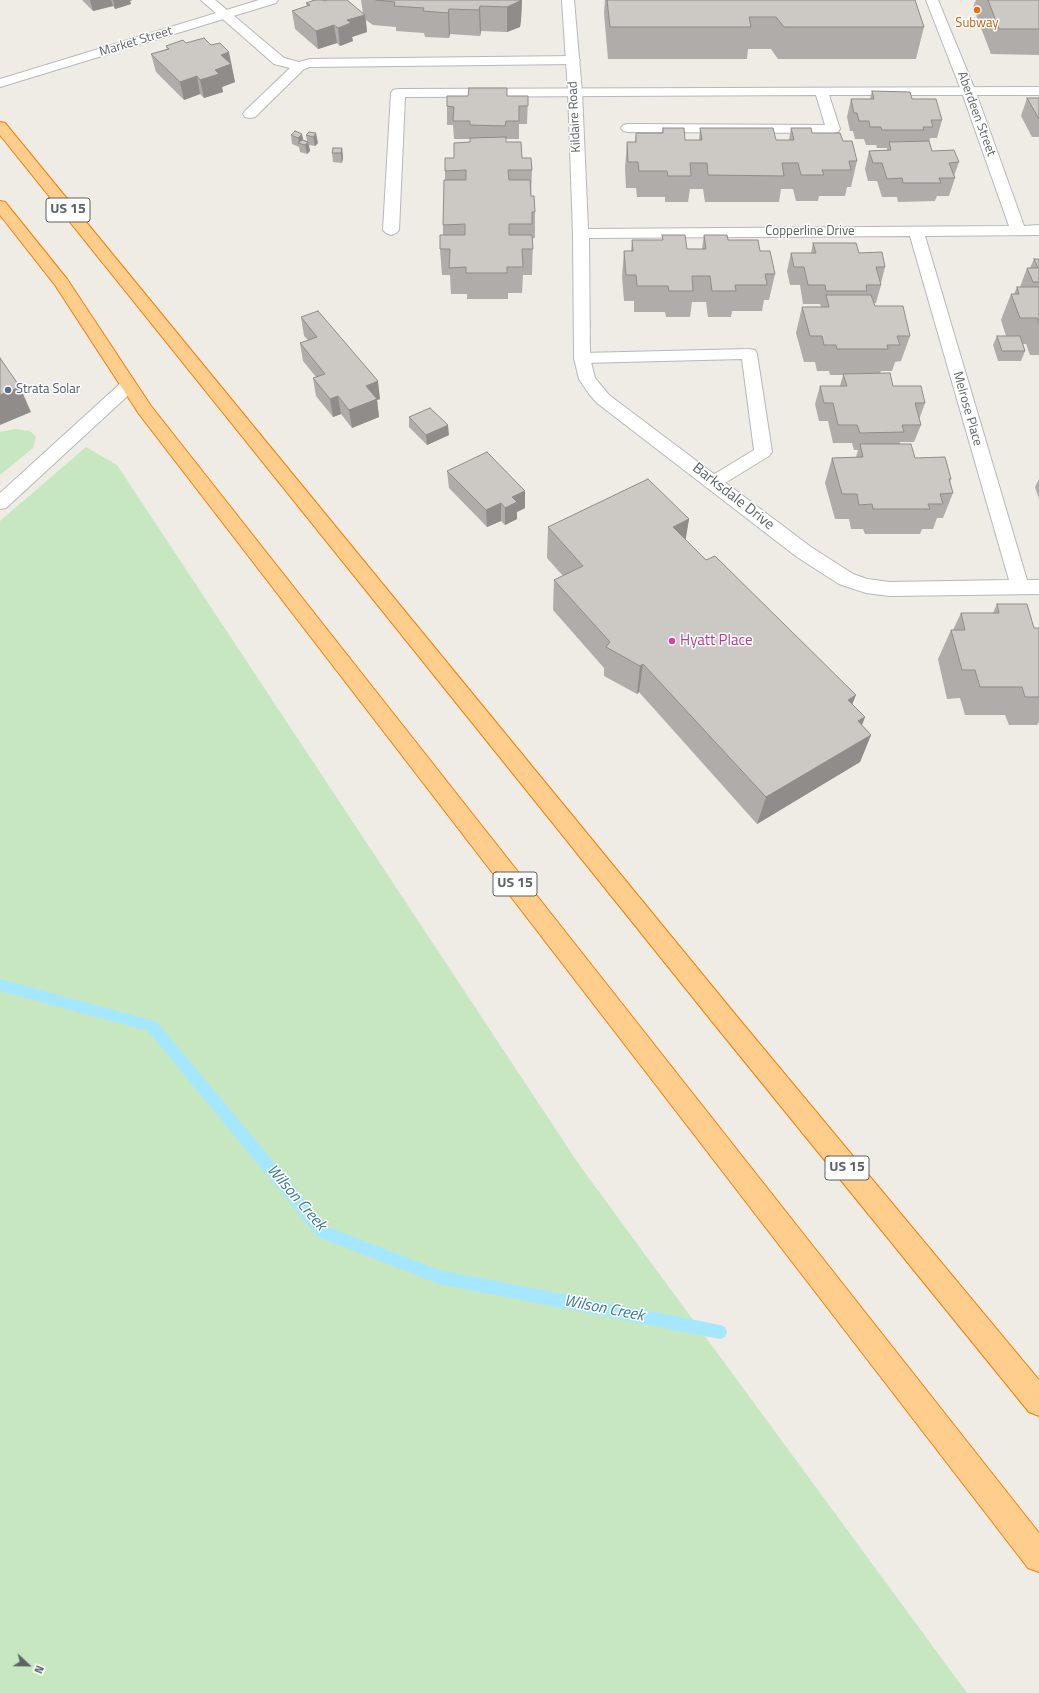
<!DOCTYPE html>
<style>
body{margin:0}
#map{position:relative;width:1039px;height:1693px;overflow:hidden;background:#efebe5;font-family:"Titillium Web",sans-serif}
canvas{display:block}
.north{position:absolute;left:8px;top:1645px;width:40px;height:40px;-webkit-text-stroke:3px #fff;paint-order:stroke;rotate:112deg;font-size:11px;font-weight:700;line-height:16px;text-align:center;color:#5c6265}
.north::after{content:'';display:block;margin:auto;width:14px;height:18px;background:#5c6265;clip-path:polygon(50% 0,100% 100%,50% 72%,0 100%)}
</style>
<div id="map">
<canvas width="1039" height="1693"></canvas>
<div class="north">N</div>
</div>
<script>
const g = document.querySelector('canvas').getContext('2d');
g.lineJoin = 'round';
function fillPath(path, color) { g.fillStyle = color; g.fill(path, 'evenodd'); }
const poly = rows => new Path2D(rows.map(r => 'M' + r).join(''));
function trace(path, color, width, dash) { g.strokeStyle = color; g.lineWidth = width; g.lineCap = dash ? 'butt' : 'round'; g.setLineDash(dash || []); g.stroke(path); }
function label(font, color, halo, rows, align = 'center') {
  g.font = font + ' "Titillium Web",sans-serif'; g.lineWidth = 3; g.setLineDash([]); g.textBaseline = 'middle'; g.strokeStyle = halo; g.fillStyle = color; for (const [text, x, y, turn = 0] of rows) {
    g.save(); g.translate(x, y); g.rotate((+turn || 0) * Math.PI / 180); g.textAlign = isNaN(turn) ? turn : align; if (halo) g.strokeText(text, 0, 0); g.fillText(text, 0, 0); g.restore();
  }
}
fillPath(poly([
 [15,429,30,431,36,437,33,448,0,475,0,432],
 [86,447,117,465,580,1166,967,1693,0,1693,0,521]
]), '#c7e7c1');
fillPath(poly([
 [0,979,157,1022,328,1227,439,1270,720,1325,725,1327,727,1332,725,1337,720,1339,439,1284,318,1237,148,1031,0,991,0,979]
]), '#a5e7ff');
const lane = poly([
 [201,0,215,0,284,58,299,62,310,59,573,56,578,57,580,60,578,63,573,64,310,67,304,69,255,117,250,118,245,117,243,114,245,111,290,68,274,64,201,0],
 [1039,87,1039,95,829,95,840,129,838,132,833,133,628,132,623,131,621,128,623,125,628,124,825,125,816,95,405,97,399,230,396,233,391,235,386,233,383,230,391,93,393,90,398,89,1039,87],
 [749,349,755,350,757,354,772,452,769,456,720,486,714,488,708,486,705,482,708,478,754,450,742,359,582,363,576,362,574,358,576,354,582,353,749,349],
 [128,380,134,382,136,386,134,390,6,508,0,509,0,493,122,382,128,380]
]);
const street = poly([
 [259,0,278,0,276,3,0,87,0,79,259,0],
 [562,0,574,0,582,92,588,229,1009,226,961,90,926,0,938,0,975,90,1024,226,1039,225,1039,235,925,236,1027,580,1039,580,1039,594,890,596,866,593,839,584,797,557,597,403,589,394,579,379,574,358,573,234,568,92,562,0],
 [910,236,1009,580,890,582,867,579,853,574,811,547,609,395,595,378,590,358,589,238,910,236]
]);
const highway = poly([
 [0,122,5,123,739,1019,1039,1380,1039,1416,1029,1412,723,1035,0,135,0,122],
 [0,201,5,202,67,279,151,406,1039,1533,1039,1572,1028,1568,139,414,55,285,0,215,0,201]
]);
trace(lane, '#b5b8bc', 2);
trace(street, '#b5b8bc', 2);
trace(highway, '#f47d00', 2);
fillPath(lane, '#fff');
fillPath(street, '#fff');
fillPath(highway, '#ffce8c');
fillPath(poly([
 [82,0,132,0,130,1,131,4,115,9,113,6,93,11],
 [361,0,522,0,521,20,520,27,507,32,481,31,480,36,450,34,449,38,425,37,424,33,396,31,396,27,373,25,366,20,367,32,352,37,353,41,340,46,337,43,318,49,295,29,292,11,307,6,306,3,324,1,363,13],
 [605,0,915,0,924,27,916,59,778,59,771,49,748,49,747,59,608,59,604,13],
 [976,0,1039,0,1039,55,991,54,973,7],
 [186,43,233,70,232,70,235,82,222,87,223,92,204,98,200,94,184,100,156,72,151,54,167,49,166,46],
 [872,91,912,99,942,120,937,138,930,138,929,142,932,151,959,162,954,176,955,178,949,196,937,196,935,201,898,202,897,197,882,197,877,181,868,181,865,169,869,151,887,150,887,148,877,148,876,145,866,145,864,139,855,139,853,131,850,131,847,117,851,99,870,99],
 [507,96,528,96,527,124,519,124,519,139,506,139,506,142,522,158,532,170,531,196,535,212,535,238,533,238,532,275,523,275,522,293,508,293,508,299,467,299,467,294,451,294,450,275,442,275,440,249,443,235,443,225,445,180,445,171,454,158,470,142,470,139,454,139,453,125,447,125,447,106],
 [1027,98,1039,98,1039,137,1032,137,1021,116],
 [663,128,685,140,699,140,700,128,776,140,789,140,791,128,812,133,843,141,857,161,851,187,847,187,845,196,819,196,818,201,796,201,793,189,781,189,779,202,705,202,703,189,690,189,688,202,665,202,665,197,637,197,636,188,626,188,625,168,627,142,635,142,636,133,662,133],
 [295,131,303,140,307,141,306,135,309,132,318,143,315,146,309,145,310,151,307,154,300,152,299,147,292,144,291,135],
 [342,148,343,158,342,163,333,162,332,153],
 [662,235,687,249,702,249,704,235,728,240,760,251,775,274,769,300,764,300,762,311,732,311,731,317,708,317,706,302,692,302,690,317,666,317,665,312,634,312,634,301,624,301,622,277,624,251,631,251,632,240,662,240],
 [813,243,859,253,885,267,881,283,881,285,876,303,874,303,875,306,910,336,901,361,895,362,892,371,881,371,880,373,893,386,925,403,919,420,921,425,914,442,900,442,900,444,915,458,951,479,950,483,953,493,943,518,937,518,933,529,922,529,920,534,865,534,863,529,851,529,849,519,835,519,825,483,832,458,856,457,858,450,854,450,852,443,833,443,828,421,819,421,815,404,820,386,840,386,843,375,830,375,829,371,817,371,815,362,804,362,796,333,802,307,821,307,820,304,803,304,800,285,790,285,787,271,791,253,811,253],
 [1034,259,1039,259,1039,355,1030,355,1026,344,1023,344,1025,351,1021,361,998,361,993,345,997,336,1006,336,1001,320,1011,294,1014,294,1017,287,1020,287,1027,268,1030,268],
 [301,317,380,399,377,400,379,417,352,428,341,414,333,417,316,396,313,378,316,377,303,361,300,343,308,340,304,336],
 [409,417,449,435,427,445,409,427],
 [447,471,525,491,525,508,517,512,517,519,505,525,501,521,487,527,449,488],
 [1039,479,1039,499,1035,487],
 [689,519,685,539,865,717,862,725,871,735,860,762,757,824,639,692,637,694,604,676,604,668,553,610,554,580,563,576,547,558,548,527],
 [997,604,1034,628,1038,628,1039,627,1039,722,1037,725,1009,725,1005,715,965,715,960,698,947,699,938,659,951,630,953,630,961,613,993,613]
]), '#afaca9');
fillPath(poly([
 [90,0,111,0,113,6,93,11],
 [113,0,132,0,130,1,131,4,115,9],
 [520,0,522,0,521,20,520,27,507,32,507,7],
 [480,6,481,31,480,36,479,10],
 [449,9,450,34,449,38,448,13],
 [365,15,367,32,352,37,353,41,340,46,338,28,347,20],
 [334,25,337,43,318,49,316,31],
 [229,52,235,82,222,87,223,92,204,98,200,80,215,70,221,55],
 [197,76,200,94,184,100,180,82],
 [316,133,318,143,315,146,313,137],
 [302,134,304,143,299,143,298,138],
 [308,142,310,151,307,154,305,145],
 [342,148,343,158,342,163,341,153],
 [378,381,380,399,377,400,379,417,352,428,349,410,366,386],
 [20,387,31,412,0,425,0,395],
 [338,396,341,414,333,417,330,399],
 [448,425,449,435,427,445,426,435],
 [525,491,525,508,517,512,517,519,505,525,505,508,512,497],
 [501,503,501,521,487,527,486,510],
 [689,519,684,550,673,527],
 [643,664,639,692,637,694,640,666],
 [856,695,845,723,848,700],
 [865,717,854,745,871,735,860,762,757,824,766,797,858,721]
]), '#8f8c89');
const building = poly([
 [315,0,322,0,324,1,327,0,347,0,365,15,347,20,351,23,338,28,334,25,316,31,292,11,310,5,306,3,315,0],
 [376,0,520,0,520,1,507,7,480,6,479,10,449,9,448,13,423,11,424,8,394,6,395,2,376,0],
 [607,0,915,0,924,27,784,27,776,17,749,17,751,27,610,27,607,0],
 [988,0,1039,0,1039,29,999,29,988,0],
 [204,38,211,45,220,43,229,52,221,55,231,64,215,70,219,74,200,80,197,76,180,82,151,54,169,49,166,46,183,40,186,43,204,38],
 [469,88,507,88,507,96,528,96,528,106,519,106,519,121,506,121,505,126,470,125,470,121,453,121,454,107,447,106,447,96,468,96,469,88],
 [872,91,910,92,912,99,936,99,942,120,931,120,933,127,923,127,924,130,882,130,881,127,870,127,869,121,859,121,857,113,854,113,851,99,874,99,872,91],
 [1027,98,1039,98,1039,119,1027,98],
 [663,128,684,128,685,140,702,140,700,128,773,128,776,140,794,140,791,128,811,128,812,133,840,133,843,141,852,141,857,161,849,161,851,170,822,170,824,175,801,175,798,163,782,163,784,176,708,175,707,163,690,163,691,176,668,176,667,171,639,171,638,162,628,162,627,142,636,142,636,133,663,133,663,128],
 [295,131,302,134,298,138,291,135,295,131],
 [309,132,316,133,313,137,306,135,309,132],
 [506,137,506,142,521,142,522,158,531,158,532,170,508,170,509,180,530,180,531,196,534,196,535,212,532,212,532,224,509,224,509,235,532,235,533,249,522,249,523,267,507,267,507,273,466,273,466,267,449,268,450,249,440,249,440,235,465,235,465,224,443,225,444,180,466,180,466,170,445,171,445,158,454,158,454,143,470,142,470,138,506,137],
 [302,140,308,142,305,145,298,143,302,140],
 [929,141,932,151,954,150,959,162,949,163,955,178,939,178,941,183,903,183,902,178,887,179,882,163,873,163,869,151,891,150,889,142,929,141],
 [333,148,342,148,341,153,332,153,333,148],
 [662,235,685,235,687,249,706,249,704,235,727,235,728,240,758,240,760,251,770,251,775,274,765,274,767,285,735,285,736,291,712,291,710,276,692,276,693,291,669,291,668,286,637,286,636,275,626,275,624,251,633,251,632,240,663,240,662,235],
 [813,243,856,243,859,253,882,252,885,267,876,267,881,285,866,285,867,291,826,291,825,285,808,285,804,267,794,267,791,253,816,253,813,243],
 [1034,259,1039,259,1039,282,1033,282,1027,268,1038,268,1034,259],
 [1017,287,1039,287,1039,323,1037,318,1020,318,1011,294,1019,294,1017,287],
 [826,295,871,295,875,306,903,306,910,336,897,336,900,345,887,345,888,349,837,349,836,345,824,345,822,336,810,336,802,307,829,307,826,295],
 [318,311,378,381,366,386,377,399,349,410,338,396,330,399,313,378,325,374,300,343,317,337,301,317,318,311],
 [997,336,1020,336,1025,351,1002,351,997,336],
 [0,358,20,387,0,395,0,358],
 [890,373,893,386,921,386,925,403,915,403,921,425,902,425,904,432,860,433,857,425,838,425,833,403,824,403,820,386,847,386,843,374,890,373],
 [430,408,448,425,426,435,409,417,430,408],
 [860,444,911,444,915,458,945,457,951,479,949,479,953,493,940,494,943,504,928,504,930,509,873,509,872,504,859,505,857,494,842,494,832,458,863,457,860,444],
 [487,452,525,491,512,497,517,502,505,508,501,503,486,510,447,471,487,452],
 [648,479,689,519,673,527,706,560,715,556,856,695,848,700,865,717,858,721,871,735,766,797,643,664,640,666,606,647,610,642,554,580,583,566,548,527,648,479],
 [997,604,1027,604,1034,628,1039,628,1039,697,1025,697,1022,687,980,687,975,670,962,670,951,630,965,630,961,613,999,613,997,604]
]);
fillPath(building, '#ccc8c4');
trace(building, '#8f8c89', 1);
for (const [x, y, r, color] of [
 [977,10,4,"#e8710a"],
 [8,390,4,"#5c6f8a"],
 [672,641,4,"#d1479c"]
]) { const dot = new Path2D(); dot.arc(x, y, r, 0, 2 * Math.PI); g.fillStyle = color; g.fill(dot); trace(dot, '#fff', 1.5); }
label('13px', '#c56008', '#fff', [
 ["Subway",977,24]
]);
label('13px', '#5c6265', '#fff', [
 ["Market Street",136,42,-17],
 ["Aberdeen Street",976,114,70],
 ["Kildaire Road",575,117,-93],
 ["Copperline Drive",810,232],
 ["Melrose Place",967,409,74]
]);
label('13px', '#4e5e75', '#fff', [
 ["Strata Solar",16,390]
], 'left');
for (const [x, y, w] of [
 [68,210,44],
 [515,884,44],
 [847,1168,44]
]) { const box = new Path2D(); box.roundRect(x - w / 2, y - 12, w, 24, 3); g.fillStyle = '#fff'; g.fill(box); trace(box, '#5c6265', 1); }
label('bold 14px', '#5c6265', null, [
 ["US 15",68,210],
 ["US 15",515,884],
 ["US 15",847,1168]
]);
label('15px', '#5c6265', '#fff', [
 ["Barksdale Drive",733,497,38]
]);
label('15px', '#b23c85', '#fff', [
 ["Hyatt Place",680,641]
], 'left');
label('italic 16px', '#377899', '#fff', [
 ["Wilson Creek",296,1198,49],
 ["Wilson Creek",604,1309,11]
]);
</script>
